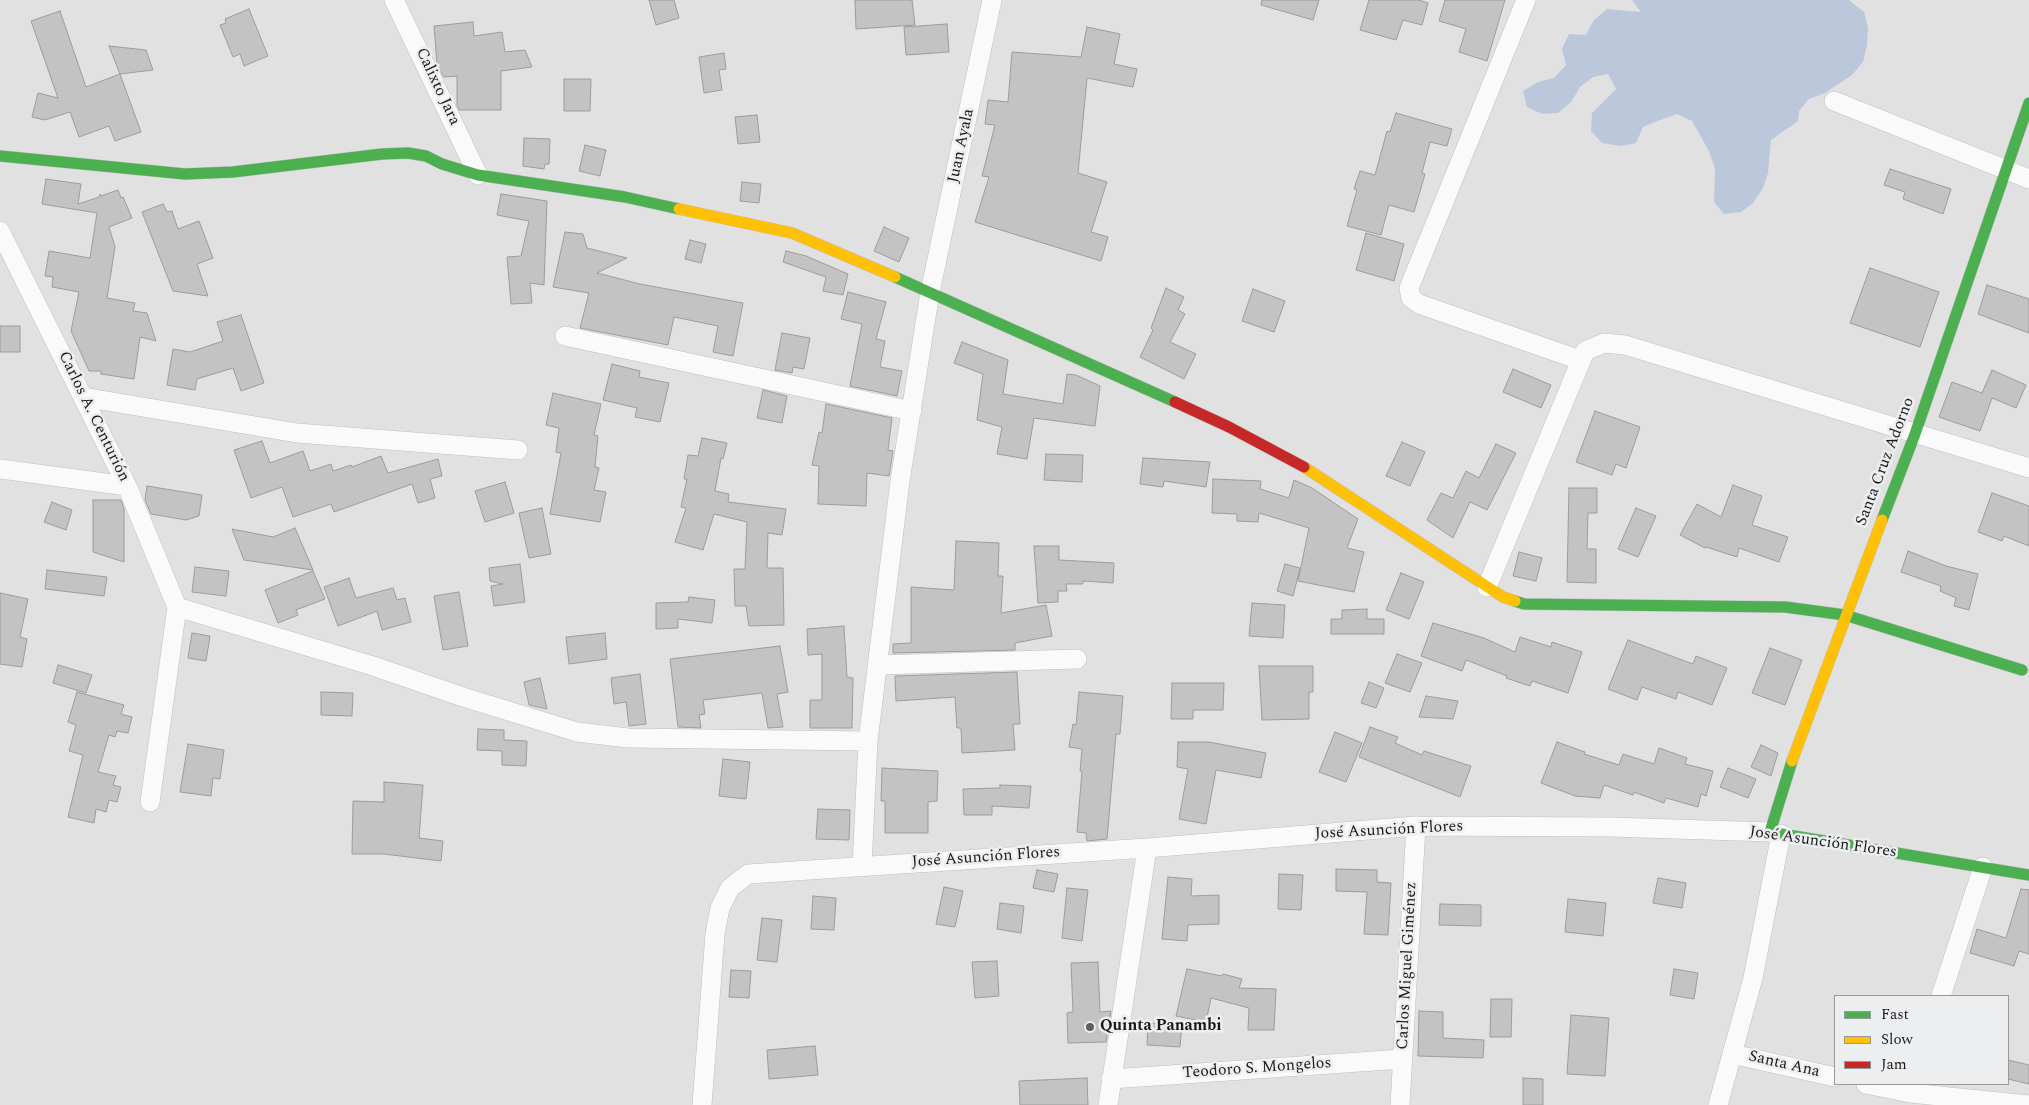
<!DOCTYPE html>
<meta charset="utf-8">
<style>
body{margin:0}
#map{position:relative;width:2029px;height:1105px;overflow:hidden;background:#e1e1e2;font-family:Spectral,serif}
canvas{display:block}
.legend{position:absolute;left:1834px;top:995px;width:175px;height:90px;box-sizing:border-box;background:#edeef0;border:1px solid #98999a;margin:0;padding:6px 9px;list-style:none;font-size:15px;color:#19191a}
.legend li{display:flex;align-items:center;gap:10px;height:25px}
.legend b{width:25px;border:1px solid #98999a}
</style>
<div id="map">
<canvas width="2029" height="1105"></canvas>
<ul class="legend">
<li><b style="height:6px;background:#4caf50"></b>Fast</li>
<li><b style="height:6px;background:#ffc107"></b>Slow</li>
<li><b style="height:6px;background:#c62828"></b>Jam</li>
</ul>
</div>
<script>
const g = document.querySelector('canvas').getContext('2d');
g.lineJoin = 'round';
function fillPath(path, color) { g.fillStyle = color; g.fill(path, 'evenodd'); }
const poly = rows => new Path2D(rows.map(r => 'M' + r).join(''));
function trace(path, color, width, dash) { g.strokeStyle = color; g.lineWidth = width; g.lineCap = dash ? 'butt' : 'round'; g.setLineDash(dash || []); g.stroke(path); }
function label(font, color, halo, rows, align = 'center') {
  g.font = font + ' Spectral,serif'; g.lineWidth = 5; g.setLineDash([]); g.textBaseline = 'middle'; g.strokeStyle = halo; g.fillStyle = color; for (const [text, x, y, turn = 0] of rows) {
    g.save(); g.translate(x, y); g.rotate((+turn || 0) * Math.PI / 180); g.textAlign = isNaN(turn) ? turn : align; if (halo) g.strokeText(text, 0, 0); g.fillText(text, 0, 0); g.restore();
  }
}
fillPath(poly([
 [1632,0,1849,0,1864,12,1868,28,1867,45,1863,62,1852,75,1825,93,1809,99,1799,111,1798,121,1771,140,1768,173,1763,188,1753,203,1741,212,1724,214,1714,202,1715,169,1709,151,1692,121,1677,114,1660,120,1643,127,1636,143,1621,146,1602,143,1591,131,1592,113,1616,89,1608,74,1593,77,1580,87,1571,102,1558,113,1542,114,1527,107,1523,91,1538,82,1554,78,1566,65,1562,49,1569,34,1586,35,1594,20,1607,9,1641,12]
]), '#bbc8db');
const building = poly([
 [649,0,674,0,679,18,656,25,649,0],
 [855,0,912,0,915,25,856,29,855,0],
 [1262,0,1319,0,1313,20,1261,5,1262,0],
 [1369,0,1419,0,1428,3,1422,25,1403,20,1396,40,1360,30,1369,0],
 [1445,0,1505,0,1487,61,1459,52,1466,29,1439,21,1445,0],
 [249,9,268,56,244,66,240,54,233,57,220,25,226,23,225,19,249,9],
 [60,11,86,87,120,74,141,132,115,141,109,126,79,137,70,112,45,120,32,117,38,93,58,98,31,21,60,11],
 [473,22,474,36,502,32,505,52,525,50,532,67,501,71,501,110,459,110,457,105,457,76,444,77,437,64,434,26,473,22],
 [947,24,949,52,906,55,904,27,947,24],
 [1087,27,1120,34,1114,64,1137,69,1133,87,1087,78,1078,173,1107,182,1091,232,1108,237,1101,261,975,222,989,177,982,176,995,125,985,124,988,100,1008,102,1012,52,1081,57,1087,27],
 [109,46,146,50,153,70,120,74,109,46],
 [724,53,726,69,719,70,722,90,704,93,699,57,724,53],
 [564,79,591,79,590,111,564,111,564,79],
 [1396,113,1452,129,1447,146,1430,142,1422,173,1425,174,1414,212,1389,205,1381,235,1347,226,1357,190,1354,189,1360,171,1375,175,1387,131,1390,132,1396,113],
 [757,115,760,142,738,144,735,117,757,115],
 [524,138,550,139,549,164,545,164,544,169,523,166,524,138],
 [585,145,606,150,600,176,579,171,585,145],
 [1890,169,1951,189,1943,214,1903,199,1905,192,1884,185,1890,169],
 [46,179,81,184,78,204,99,197,100,194,101,196,118,190,121,198,123,197,132,218,109,227,115,247,107,298,135,303,133,311,147,313,156,341,140,337,134,379,101,374,101,371,89,371,71,331,79,292,52,287,53,277,45,276,49,251,90,258,97,213,42,204,46,179],
 [742,182,761,184,759,203,740,201,742,182],
 [501,194,547,201,544,285,530,283,532,303,511,304,507,257,521,256,529,221,497,215,501,194],
 [163,204,167,212,172,211,178,229,199,221,213,258,197,264,208,296,173,291,142,212,163,204],
 [884,227,909,238,899,262,874,251,884,227],
 [565,232,583,234,587,248,627,258,597,273,640,284,743,303,733,356,713,352,718,326,674,317,668,345,580,328,589,293,553,287,565,232],
 [1366,233,1404,244,1394,281,1356,270,1366,233],
 [690,240,706,244,701,263,685,259,690,240],
 [786,251,806,256,848,274,843,295,823,291,826,277,783,262,786,251],
 [1870,268,1939,292,1920,347,1850,323,1870,268],
 [1987,285,2029,299,2029,333,1978,314,1987,285],
 [1166,288,1184,297,1178,310,1185,314,1170,342,1196,354,1184,379,1140,357,1153,330,1151,328,1166,288],
 [1253,289,1285,301,1274,332,1242,321,1253,289],
 [848,292,886,302,876,339,885,341,880,367,902,371,897,396,850,386,862,324,841,319,848,292],
 [241,315,264,383,241,391,233,368,197,379,195,390,167,385,173,349,190,352,223,341,217,322,241,315],
 [0,326,20,326,20,352,0,352,0,326],
 [782,333,810,338,804,369,793,367,792,373,775,370,782,333],
 [962,342,1008,360,1003,394,1063,404,1067,374,1076,375,1100,386,1095,426,1034,418,1027,459,997,454,1002,427,977,420,983,374,954,363,962,342],
 [612,364,640,371,639,377,669,383,660,422,635,417,637,408,603,400,612,364],
 [1513,369,1551,385,1541,408,1503,392,1513,369],
 [1992,370,2026,385,2016,408,1992,398,1980,431,1939,417,1952,382,1982,393,1992,370],
 [763,390,787,396,782,423,757,418,763,390],
 [553,393,601,404,594,435,598,436,595,467,599,468,594,490,606,492,600,522,550,514,561,453,556,452,559,428,546,425,553,393],
 [826,404,892,418,888,450,893,451,889,476,867,473,866,506,818,504,819,466,812,465,819,432,822,433,826,404],
 [1595,411,1640,427,1626,468,1616,464,1612,475,1576,462,1595,411],
 [702,438,727,443,723,459,721,458,715,491,729,494,728,502,786,509,782,535,768,533,767,568,783,568,784,625,749,626,746,606,735,606,734,569,745,569,747,522,714,514,703,550,675,542,686,508,681,507,687,479,684,479,688,455,698,456,702,438],
 [262,441,270,463,303,451,310,471,331,464,333,471,351,465,352,467,381,456,388,473,438,459,442,476,430,479,435,498,418,503,412,484,334,512,331,504,293,517,282,487,251,498,234,450,262,441],
 [1402,442,1425,452,1410,486,1386,476,1402,442],
 [1496,444,1516,453,1487,510,1470,502,1453,538,1427,520,1441,493,1453,498,1466,471,1479,478,1496,444],
 [1046,454,1083,455,1082,482,1044,480,1046,454],
 [1143,458,1210,462,1206,487,1164,481,1163,487,1140,484,1143,458],
 [1213,479,1261,481,1260,489,1289,498,1294,480,1312,488,1358,519,1347,548,1364,552,1354,592,1298,581,1309,528,1259,513,1258,522,1237,521,1237,514,1212,513,1213,479],
 [505,482,514,513,485,522,475,491,505,482],
 [1733,485,1762,496,1752,525,1788,537,1779,562,1739,548,1737,557,1706,547,1705,548,1680,535,1697,504,1721,517,1733,485],
 [147,486,202,495,199,516,186,520,151,514,145,500,147,486],
 [1569,488,1597,488,1597,513,1588,513,1587,549,1596,549,1596,583,1567,582,1569,488],
 [1992,493,2029,506,2029,546,2004,536,2002,541,1978,532,1992,493],
 [93,500,121,500,124,509,124,562,93,552,93,500],
 [52,502,72,510,66,530,44,522,52,502],
 [542,508,551,554,529,558,519,513,542,508],
 [1636,508,1656,516,1638,557,1618,549,1636,508],
 [295,528,313,570,244,560,232,529,273,537,295,528],
 [956,541,999,543,998,576,1003,576,1001,613,1046,605,1052,636,1015,643,1015,650,893,653,893,644,911,643,911,587,954,590,956,541],
 [1034,546,1059,546,1059,560,1114,563,1113,583,1083,581,1083,584,1066,584,1067,591,1058,591,1058,602,1038,603,1034,546],
 [1908,551,1946,566,1978,574,1969,610,1954,606,1956,598,1940,591,1941,586,1901,572,1908,551],
 [1519,552,1542,558,1536,581,1513,576,1519,552],
 [520,564,525,602,494,606,491,586,503,584,490,581,489,568,520,564],
 [1285,564,1300,568,1293,596,1277,591,1285,564],
 [195,567,229,571,226,596,192,592,195,567],
 [47,570,107,577,104,596,45,589,47,570],
 [313,571,325,599,296,610,298,615,278,623,265,590,313,571],
 [1401,573,1424,582,1409,619,1386,610,1401,573],
 [349,578,356,598,393,588,397,600,405,598,411,622,382,630,377,611,338,626,324,587,349,578],
 [459,592,468,646,443,650,434,596,459,592],
 [0,593,28,599,20,637,27,639,22,667,0,664,0,593],
 [689,597,715,600,712,623,678,619,678,628,656,629,656,603,688,602,689,597],
 [1252,603,1285,605,1283,638,1249,636,1252,603],
 [1367,609,1367,619,1384,619,1384,634,1331,634,1331,619,1342,619,1342,610,1367,609],
 [1433,623,1484,638,1515,652,1520,637,1551,647,1552,642,1582,652,1568,693,1532,681,1530,686,1506,678,1507,676,1466,660,1462,671,1421,656,1433,623],
 [844,626,847,677,853,678,852,728,810,728,810,700,822,700,822,654,808,655,807,629,844,626],
 [192,633,210,636,206,661,188,658,192,633],
 [605,633,607,659,569,664,566,637,605,633],
 [1628,640,1693,664,1696,656,1727,668,1712,705,1678,692,1676,699,1642,687,1637,700,1608,689,1628,640],
 [780,646,788,692,777,694,783,727,768,728,762,693,703,700,705,714,699,715,701,728,678,727,670,659,780,646],
 [1770,648,1802,660,1785,705,1752,693,1770,648],
 [1397,654,1422,663,1410,692,1385,683,1397,654],
 [58,665,92,675,86,693,53,683,58,665],
 [1259,666,1313,666,1313,692,1309,692,1309,719,1262,720,1259,666],
 [1017,672,1020,724,1013,724,1015,750,962,753,961,728,957,728,955,697,896,701,895,676,1017,672],
 [640,674,646,724,629,726,626,702,614,704,611,678,640,674],
 [540,678,547,709,529,705,524,682,540,678],
 [1369,682,1384,688,1376,708,1361,703,1369,682],
 [1172,683,1224,683,1223,710,1193,710,1193,719,1171,719,1172,683],
 [77,692,124,705,121,714,132,717,128,733,117,731,115,737,109,735,98,772,116,776,113,785,121,787,117,802,109,800,106,812,96,809,94,823,68,817,83,755,69,751,76,725,68,722,77,692],
 [321,692,353,693,352,716,321,715,321,692],
 [1079,692,1123,696,1120,734,1116,734,1107,839,1087,841,1086,833,1077,832,1082,771,1080,771,1082,749,1069,747,1073,724,1076,725,1079,692],
 [1426,696,1458,701,1453,719,1419,717,1426,696],
 [1370,727,1398,737,1395,743,1422,755,1424,751,1471,766,1460,797,1359,757,1370,727],
 [478,729,504,730,504,740,527,741,526,766,502,765,502,751,477,750,478,729],
 [1335,732,1362,743,1346,782,1319,772,1335,732],
 [1178,742,1209,742,1266,753,1261,778,1216,770,1206,824,1179,819,1188,769,1177,767,1178,742],
 [1557,742,1585,752,1584,754,1619,765,1623,754,1654,764,1659,748,1687,758,1685,764,1713,771,1706,796,1701,794,1698,807,1666,798,1664,803,1634,792,1633,795,1604,785,1600,798,1575,796,1541,783,1557,742],
 [188,744,224,750,220,779,213,778,211,796,180,792,188,744],
 [1761,745,1778,753,1771,776,1751,767,1761,745],
 [723,759,750,762,746,799,719,796,723,759],
 [882,768,938,771,937,801,928,802,928,833,885,833,885,801,881,801,882,768],
 [1728,768,1756,779,1748,798,1720,787,1728,768],
 [384,782,423,785,419,838,443,841,441,861,384,854,352,854,353,801,384,802,384,782],
 [1000,785,1031,786,1029,808,992,806,992,815,964,815,963,789,1000,788,1000,785],
 [818,809,850,810,849,840,816,839,818,809],
 [1336,869,1377,870,1377,882,1391,883,1388,935,1364,934,1367,892,1336,891,1336,869],
 [1037,870,1058,874,1054,892,1033,888,1037,870],
 [1279,874,1303,875,1301,910,1278,909,1279,874],
 [1168,877,1192,879,1191,896,1219,895,1219,924,1188,925,1187,941,1162,939,1168,877],
 [1658,878,1686,883,1682,908,1653,903,1658,878],
 [944,887,963,891,955,927,936,924,944,887],
 [1067,888,1088,890,1082,941,1062,938,1067,888],
 [2021,889,2029,890,2029,954,2019,951,2014,966,1970,953,1977,929,2006,938,2021,889],
 [813,896,836,898,834,930,811,929,813,896],
 [1568,899,1606,903,1603,936,1565,932,1568,899],
 [1000,903,1024,906,1021,933,997,929,1000,903],
 [1440,904,1481,905,1481,926,1439,925,1440,904],
 [762,918,782,920,777,962,757,960,762,918],
 [997,961,999,996,975,998,972,962,997,961],
 [1098,962,1100,1012,1111,1011,1106,1042,1068,1043,1067,1013,1073,1012,1071,963,1098,962],
 [1187,969,1222,976,1223,974,1242,979,1239,988,1276,989,1274,1030,1248,1030,1249,1008,1211,998,1206,1022,1176,1016,1187,969],
 [1674,969,1698,973,1694,999,1670,995,1674,969],
 [731,970,751,971,749,998,729,997,731,970],
 [1491,999,1512,999,1511,1037,1490,1037,1491,999],
 [1419,1011,1443,1012,1443,1038,1484,1040,1483,1058,1418,1056,1419,1011],
 [1571,1015,1609,1018,1605,1076,1567,1074,1571,1015],
 [1148,1023,1182,1025,1180,1047,1147,1045,1148,1023],
 [815,1046,818,1075,769,1079,767,1050,815,1046],
 [2008,1060,2029,1065,2029,1084,2008,1079,2008,1060],
 [1087,1078,1088,1105,1020,1105,1019,1081,1087,1078],
 [1523,1078,1543,1079,1543,1105,1523,1105,1523,1078]
]);
fillPath(building, '#c3c3c4');
trace(building, '#9c9c9c', 1);
const street = poly([
 [394,0,478,175],
 [1526,0,1409,288,1411,298,1419,304,1580,360],
 [1834,101,2029,179],
 [0,231,127,486,177,607],
 [565,336,912,411],
 [83,397,297,433,518,450],
 [0,469,127,486],
 [1487,587,1585,351,1604,343,1625,345,2029,468],
 [177,607,373,666,463,697,577,732,628,738,868,741],
 [877,665,1077,659],
 [150,802,177,607],
 [862,866,868,741,900,481,930,292,992,0],
 [1941,996,1983,867],
 [1732,1054,1835,1077],
 [1111,1079,1403,1059],
 [1866,1084,1910,1093,2029,1105],
 [702,1105,715,934,720,908,730,888,748,874,1147,848,1416,826,1611,827,1770,832],
 [1108,1105,1147,848],
 [1400,1105,1416,826],
 [1718,1105,1753,978,1781,834]
]);
const fast = poly([
 [0,156,185,174,233,172,382,154,408,153,426,156,442,164,478,175,625,197,679,209],
 [895,277,1175,402],
 [1882,520,1915,434,2029,103],
 [1515,601,1524,604,1785,607,1845,615,2022,670],
 [1792,761,1770,832,2029,875]
]);
const slow = poly([
 [679,209,792,233,895,277],
 [1304,467,1503,597,1515,601],
 [1792,761,1882,520]
]);
const jam = poly([
 [1175,402,1229,427,1304,467]
]);
trace(street, '#bebfbf', 20);
trace(fast, '#bebfbf', 12);
trace(slow, '#bebfbf', 12);
trace(jam, '#bebfbf', 12);
trace(street, '#fafafb', 19);
trace(fast, '#4caf50', 11);
trace(slow, '#ffc107', 11);
trace(jam, '#c62828', 11);
for (const [x, y, r, color] of [
 [1090,1027,5,"#5f5f60"]
]) { const dot = new Path2D(); dot.arc(x, y, r, 0, 2 * Math.PI); g.fillStyle = color; g.fill(dot); trace(dot, '#edeef0', 2); }
label('16px', '#19191a', '#edeef0', [
 ["Calixto Jara",437,87,65],
 ["Juan Ayala",962,146,-78],
 ["Carlos A. Centurión",93,417,64],
 ["Santa Cruz Adorno",1886,462,-69],
 ["José Asunción Flores",1389,831,-3],
 ["José Asunción Flores",1823,843,8],
 ["José Asunción Flores",986,858,-4],
 ["Carlos Miguel Giménez",1408,966,-87],
 ["Santa Ana",1784,1065,13],
 ["Teodoro S. Mongelos",1257,1069,-4]
]);
label('bold 16px', '#19191a', '#edeef0', [
 ["Quinta Panambi",1100,1027]
], 'left');
</script>
